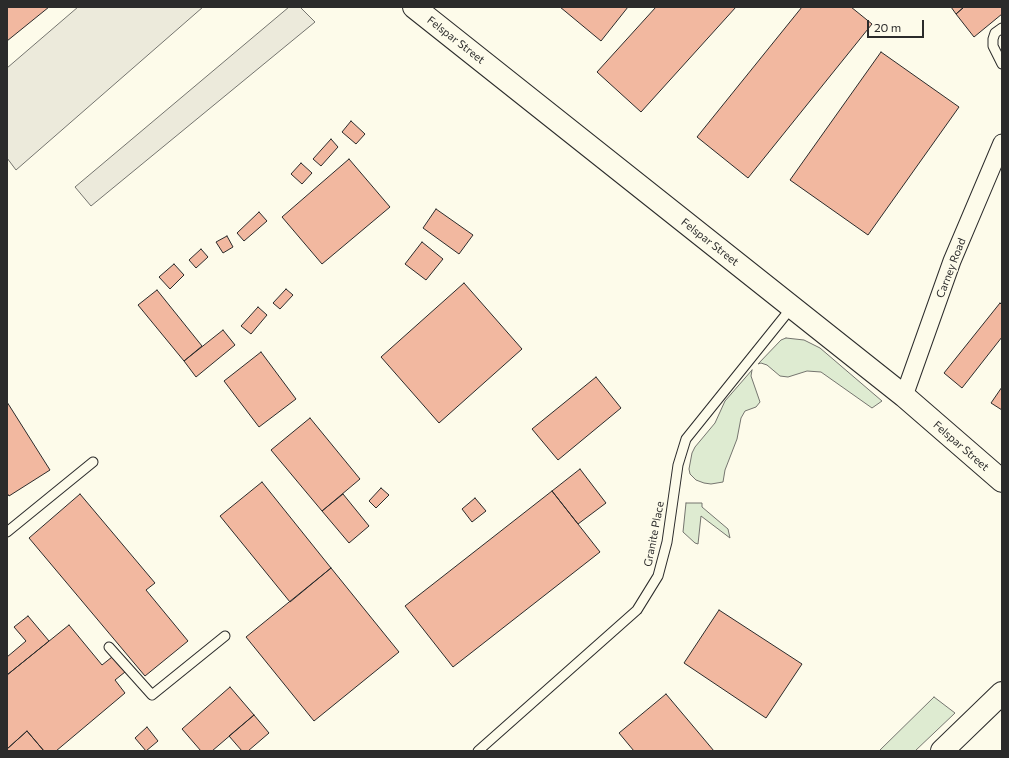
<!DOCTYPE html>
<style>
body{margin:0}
#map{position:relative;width:1009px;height:758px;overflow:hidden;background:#fdfbea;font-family:Commissioner,sans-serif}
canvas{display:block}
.frame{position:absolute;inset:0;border:8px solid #2b2b2b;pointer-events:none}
.scale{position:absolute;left:867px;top:20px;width:57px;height:18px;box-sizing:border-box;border:2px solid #2b2b2b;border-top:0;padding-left:5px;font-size:12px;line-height:14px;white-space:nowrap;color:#2b2b2b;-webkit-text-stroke:3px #fdfbea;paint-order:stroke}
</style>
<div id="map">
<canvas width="1009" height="758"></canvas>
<div class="frame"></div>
<div class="scale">20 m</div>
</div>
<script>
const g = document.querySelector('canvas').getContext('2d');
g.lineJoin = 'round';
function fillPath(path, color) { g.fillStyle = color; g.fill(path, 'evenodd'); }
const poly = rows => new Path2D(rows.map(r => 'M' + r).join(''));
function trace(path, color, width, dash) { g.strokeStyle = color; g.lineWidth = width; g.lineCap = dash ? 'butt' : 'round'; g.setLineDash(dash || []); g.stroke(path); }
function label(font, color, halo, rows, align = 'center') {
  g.font = font + ' Commissioner,sans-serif'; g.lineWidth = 3; g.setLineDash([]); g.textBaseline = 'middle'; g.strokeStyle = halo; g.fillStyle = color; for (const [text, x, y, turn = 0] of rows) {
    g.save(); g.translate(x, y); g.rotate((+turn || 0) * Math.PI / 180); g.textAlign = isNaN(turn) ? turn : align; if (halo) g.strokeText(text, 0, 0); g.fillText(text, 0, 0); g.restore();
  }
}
const green = poly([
 [786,338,804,340,820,348,882,401,872,408,821,372,807,371,788,377,780,376,767,365,761,363,758,364,781,340,786,338],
 [752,370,751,376,760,402,756,407,745,411,741,418,737,439,725,470,723,482,711,484,704,483,696,480,690,474,689,469,692,453,695,447,715,423,725,401,752,370],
 [686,503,702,503,702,507,728,529,730,538,701,516,698,544,695,543,683,532,686,503],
 [934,697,955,713,915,751,879,751,934,697]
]);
fillPath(green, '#deebd1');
trace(green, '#74746e', 1);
const parking = poly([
 [78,7,203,7,16,170,7,158,7,68,78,7],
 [289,7,300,7,315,22,91,206,75,187,289,7]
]);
fillPath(parking, '#eceadb');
trace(parking, '#74746e', 1);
const building = poly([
 [7,7,49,7,7,41,7,7],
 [560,7,628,7,601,41,560,7],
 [656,7,736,7,641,112,597,72,656,7],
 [802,7,851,7,872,24,748,178,697,137,802,7],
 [951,7,964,7,956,14,951,7],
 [964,7,1002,7,1002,14,974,37,956,14,964,7],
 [881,52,959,107,868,235,790,180,881,52],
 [351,121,365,134,356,144,342,132,351,121],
 [331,139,338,147,321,166,313,159,331,139],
 [349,159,390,207,322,264,282,217,349,159],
 [301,163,312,173,302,184,291,174,301,163],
 [436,209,473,235,459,254,423,228,436,209],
 [259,212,267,221,244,241,237,233,259,212],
 [227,236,233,247,223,253,216,242,227,236],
 [422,242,443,259,426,280,405,264,422,242],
 [201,249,208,257,196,268,189,260,201,249],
 [174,264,184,275,170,289,159,277,174,264],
 [464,283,522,349,439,423,381,357,464,283],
 [286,289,293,295,280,309,273,303,286,289],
 [157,290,202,346,184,361,138,305,157,290],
 [1000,303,1002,305,1002,337,962,388,944,373,1000,303],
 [258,307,267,315,251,334,241,326,258,307],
 [223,330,235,345,196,377,184,361,223,330],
 [261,352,296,399,259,427,224,381,261,352],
 [596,377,621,408,558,460,532,429,596,377],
 [1002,387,1002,410,991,403,1002,387],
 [7,402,50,470,9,496,7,493,7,402],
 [310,418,360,479,322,511,271,450,310,418],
 [580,469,606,503,578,524,552,491,580,469],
 [262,482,331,568,290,602,220,516,262,482],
 [381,488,389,495,376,508,369,501,381,488],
 [552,491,600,552,453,667,405,606,552,491],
 [80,494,155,583,146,590,188,641,145,676,29,538,80,494],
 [343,494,369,526,349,543,322,511,343,494],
 [475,498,486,511,472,522,462,509,475,498],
 [331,568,399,652,314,721,246,637,331,568],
 [719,610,802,664,766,718,684,663,719,610],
 [28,616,49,641,7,675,7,657,26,641,14,627,28,616],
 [69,625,102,665,112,657,125,672,115,680,125,693,56,751,44,751,27,731,7,749,7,675,69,625],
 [230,687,254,715,212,751,201,751,182,729,230,687],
 [666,694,714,751,634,751,619,733,666,694],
 [254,715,269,733,248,751,242,751,229,736,254,715],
 [147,727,158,741,146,751,135,738,147,727],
 [27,731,44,751,7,751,7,749,27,731]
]);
fillPath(building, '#f2b8a0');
trace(building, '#2b2b2b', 1);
const lane = poly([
 [1002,28,995,33,993,39,993,46,1002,64],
 [7,532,93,462],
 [109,647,152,695,225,636],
 [478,751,637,610,658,576,667,542,678,465,686,439,792,307]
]);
const street = poly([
 [904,396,952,261,1002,143]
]);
const secondary = poly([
 [414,7,904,396,1002,481]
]);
const highway = poly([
 [942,751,1002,693]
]);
trace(lane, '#2b2b2b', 11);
trace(street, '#2b2b2b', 19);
trace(secondary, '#2b2b2b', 24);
trace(highway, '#2b2b2b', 24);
trace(lane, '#fdfbea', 9);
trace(street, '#fdfbea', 17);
trace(secondary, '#fdfbea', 22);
trace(highway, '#fdfbea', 22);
label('11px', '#2b2b2b', '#fdfbea', [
 ["Felspar Street",456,40,38],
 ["Felspar Street",710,242,38],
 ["Carney Road",951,268,-69],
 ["Felspar Street",961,446,41],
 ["Granite Place",654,534,-79]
]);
</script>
